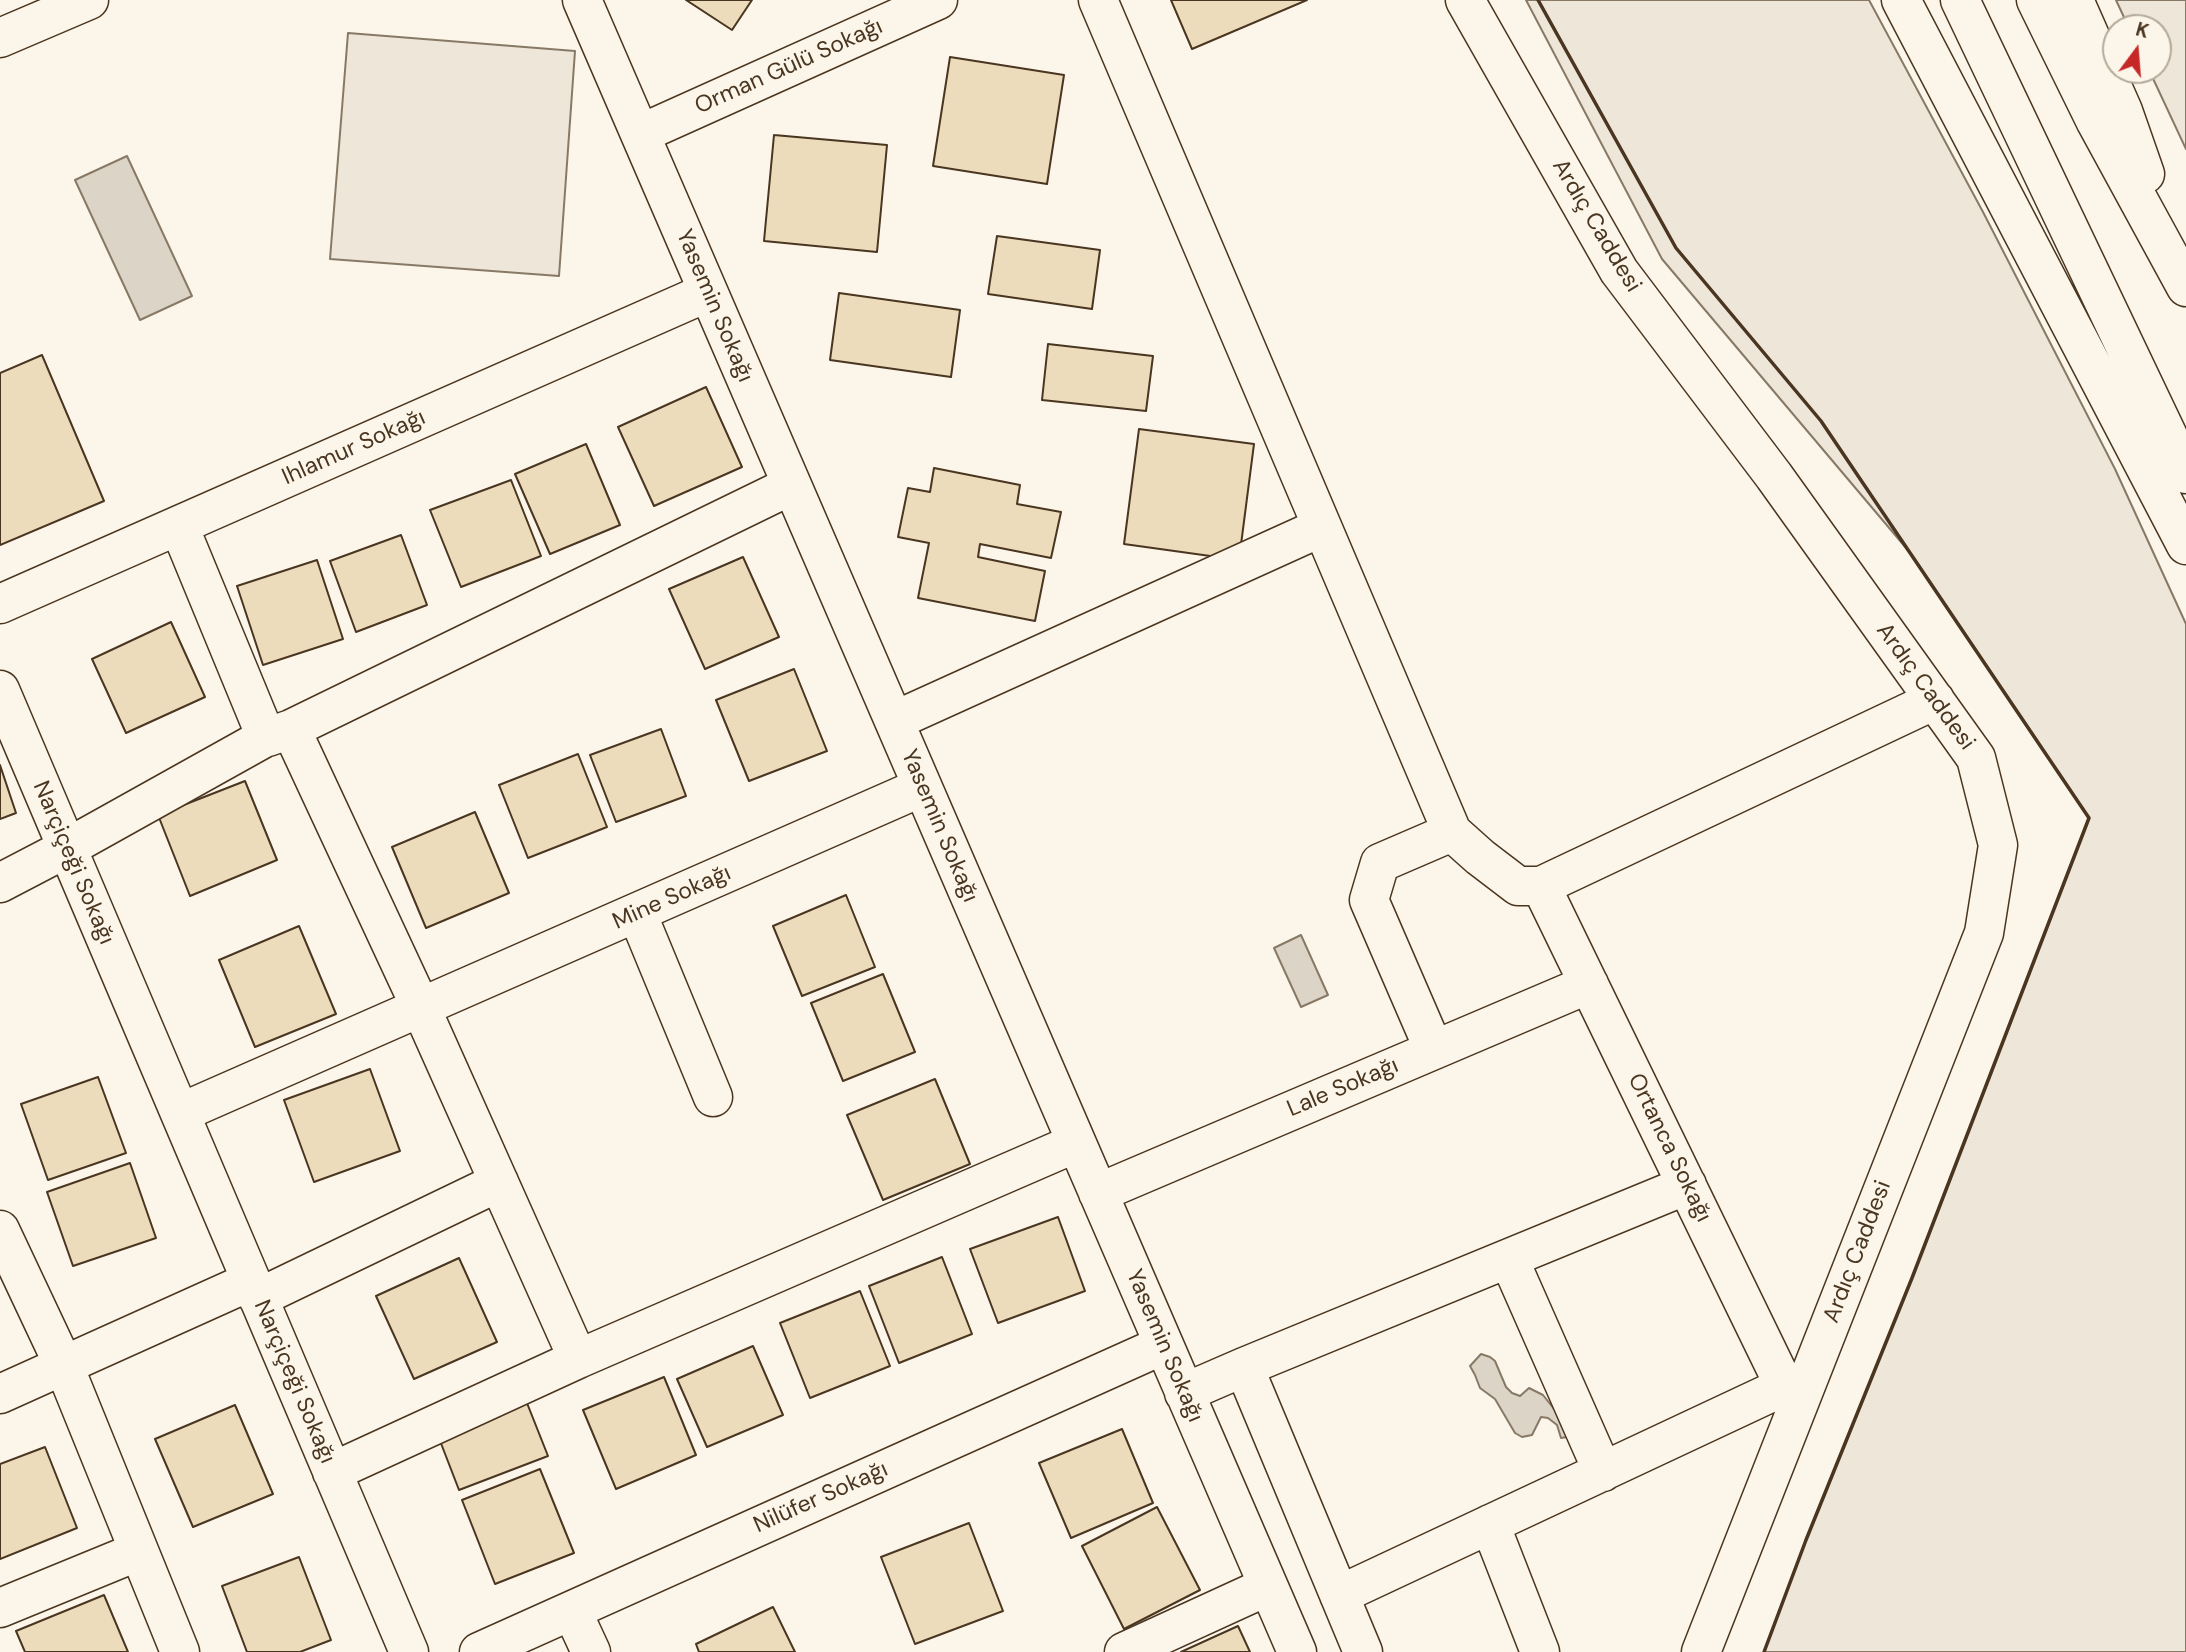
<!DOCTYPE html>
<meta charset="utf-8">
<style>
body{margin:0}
#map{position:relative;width:2186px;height:1652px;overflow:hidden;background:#fbf6e9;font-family:"DM Sans",sans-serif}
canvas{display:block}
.north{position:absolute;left:2102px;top:14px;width:70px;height:70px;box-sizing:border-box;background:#fbf6e9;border:2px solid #b4a999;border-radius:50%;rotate:16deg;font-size:19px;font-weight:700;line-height:28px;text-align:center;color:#4a3520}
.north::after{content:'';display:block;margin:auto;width:24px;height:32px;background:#c62828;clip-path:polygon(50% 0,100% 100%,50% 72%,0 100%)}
</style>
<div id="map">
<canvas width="2186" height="1652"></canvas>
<div class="north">K</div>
</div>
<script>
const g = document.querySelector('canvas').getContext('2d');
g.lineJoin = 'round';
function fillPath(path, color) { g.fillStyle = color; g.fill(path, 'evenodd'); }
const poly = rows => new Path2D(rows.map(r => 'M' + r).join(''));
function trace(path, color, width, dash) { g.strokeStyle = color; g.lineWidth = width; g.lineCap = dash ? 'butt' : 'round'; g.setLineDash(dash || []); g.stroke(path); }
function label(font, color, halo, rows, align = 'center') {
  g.font = font + ' "DM Sans",sans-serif'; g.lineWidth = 5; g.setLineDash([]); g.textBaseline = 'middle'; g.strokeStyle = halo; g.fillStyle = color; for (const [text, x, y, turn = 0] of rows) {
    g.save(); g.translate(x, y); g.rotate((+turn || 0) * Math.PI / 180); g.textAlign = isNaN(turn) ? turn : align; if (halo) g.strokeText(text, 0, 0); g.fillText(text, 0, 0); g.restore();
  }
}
const green = poly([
 [1526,0,1869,0,1983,212,2115,469,2186,624,2186,1652,1764,1652,1806,1540,1912,1278,2089,818,1912,555,1662,259,1526,0],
 [2116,0,2186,0,2186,149,2149,70,2158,70,2158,28,2129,28,2116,0],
 [348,33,575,51,559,276,330,259,348,33]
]);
fillPath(green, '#ede6d9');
trace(green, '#887966', 2);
const water = poly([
 [127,156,192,296,140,320,75,180,127,156],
 [1301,935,1328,995,1301,1007,1274,948,1301,935],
 [1481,1354,1490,1357,1495,1361,1506,1387,1512,1393,1520,1396,1529,1388,1543,1395,1558,1414,1567,1437,1561,1438,1557,1425,1548,1418,1541,1417,1532,1435,1522,1437,1515,1433,1495,1399,1480,1388,1475,1375,1470,1366,1481,1354]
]);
fillPath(water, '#dcd4c6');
trace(water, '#887966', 2);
const building = poly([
 [686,0,752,0,732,30,686,0],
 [1171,0,1307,0,1192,49,1171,0],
 [950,57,1064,75,1047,184,933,166,950,57],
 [774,135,887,145,877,252,764,241,774,135],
 [997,236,1100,250,1092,309,988,294,997,236],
 [839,293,960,310,951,377,830,360,839,293],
 [1048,344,1153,356,1146,411,1042,400,1048,344],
 [42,355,104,501,0,545,0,373,42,355],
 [706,387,742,467,654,506,618,427,706,387],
 [1139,429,1254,444,1239,560,1124,544,1139,429],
 [586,444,620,525,550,554,515,474,586,444],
 [934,468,1020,485,1017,504,1061,512,1051,558,980,544,978,557,1045,571,1035,621,918,598,929,543,898,537,908,488,930,492,934,468],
 [511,480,541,556,461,587,430,510,511,480],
 [401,535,427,605,356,632,330,561,401,535],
 [743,557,779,637,705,669,669,589,743,557],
 [317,560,343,639,263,665,237,586,317,560],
 [171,622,205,697,126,733,92,659,171,622],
 [794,669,827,751,749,781,716,700,794,669],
 [661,729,686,796,616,822,590,755,661,729],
 [578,754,607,827,528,858,499,785,578,754],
 [0,765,16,813,0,819,0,765],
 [245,781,277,860,190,896,158,815,245,781],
 [475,812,509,893,426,928,392,847,475,812],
 [846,895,875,967,802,996,773,926,846,895],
 [299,926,336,1014,255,1047,219,960,299,926],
 [883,974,915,1052,843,1081,811,1003,883,974],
 [370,1069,400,1151,314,1182,284,1100,370,1069],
 [98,1077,126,1153,48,1180,21,1104,98,1077],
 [935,1079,970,1164,883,1200,847,1115,935,1079],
 [130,1163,156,1238,73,1266,47,1192,130,1163],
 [1058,1217,1085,1291,998,1323,970,1249,1058,1217],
 [942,1257,972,1334,899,1363,869,1286,942,1257],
 [459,1258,497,1342,414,1379,376,1296,459,1258],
 [860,1291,890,1366,810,1398,780,1323,860,1291],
 [753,1346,783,1415,707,1447,677,1379,753,1346],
 [664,1377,696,1455,616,1489,583,1410,664,1377],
 [525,1398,548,1456,459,1490,437,1433,525,1398],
 [235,1405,273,1494,193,1527,155,1439,235,1405],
 [1122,1429,1153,1503,1071,1538,1039,1463,1122,1429],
 [45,1447,77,1528,0,1559,0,1464,45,1447],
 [540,1469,574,1553,495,1584,462,1500,540,1469],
 [1157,1507,1200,1590,1124,1629,1082,1546,1157,1507],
 [969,1523,1003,1611,915,1644,881,1557,969,1523],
 [299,1557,331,1640,300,1652,247,1652,222,1586,299,1557],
 [104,1595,128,1652,25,1652,16,1631,104,1595],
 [773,1607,795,1652,699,1652,696,1644,773,1607],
 [1238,1626,1250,1652,1181,1652,1238,1626]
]);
fillPath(building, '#ecdcbc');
trace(building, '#4a3520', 2);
const minor = poly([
 [582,0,1297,1652],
 [1098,0,1452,832,1480,857,1518,886,1541,886,1935,700],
 [1465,0,1619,271,1774,476,1976,758,1998,845,1984,933,1701,1652],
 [0,38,89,0],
 [640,134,938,0],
 [0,604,708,292],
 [0,690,409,1652],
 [894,721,1322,527],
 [291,729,421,1008,578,1359,332,1472],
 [268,737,291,729,792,485],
 [0,883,67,848,266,737,179,526],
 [1541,886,1796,1410],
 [637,913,713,1097],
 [1434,1050,1369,900,1380,863,1452,832],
 [180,1113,922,787],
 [1098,1193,1589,984],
 [0,1230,64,1366,180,1652],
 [1509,1259,1603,1472],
 [258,1298,499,1182],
 [578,1359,1076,1143],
 [1244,1367,1363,1652],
 [1184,1393,1244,1367,1687,1185],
 [0,1394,251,1281],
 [1490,1524,1540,1652],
 [1339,1595,1785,1386],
 [0,1608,139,1551],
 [572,1611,591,1652],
 [479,1652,1163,1345],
 [1124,1652,1268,1586]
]);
const highway = poly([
 [1901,0,2186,545],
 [1960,0,2186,474],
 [2036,0,2096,122,2186,287],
 [2074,0,2123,111,2145,174]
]);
trace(minor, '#4a3520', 41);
trace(highway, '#4a3520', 41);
trace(minor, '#fbf6e9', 38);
trace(highway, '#fbf6e9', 38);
trace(poly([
 [1538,0,1676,248,1821,421,2089,818,1912,1278,1806,1540,1764,1652]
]), '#4a3520', 3.5);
label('23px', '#4a3520', '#fbf6e9', [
 ["Orman Gülü Sokağı",789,67,-24],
 ["Ardıç Caddesi",1596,226,59],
 ["Yasemin Sokağı",714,306,67],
 ["Ihlamur Sokağı",354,448,-24],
 ["Ardıç Caddesi",1925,687,54],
 ["Yasemin Sokağı",939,826,67],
 ["Narçiçeği Sokağı",73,863,67],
 ["Mine Sokağı",672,898,-24],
 ["Lale Sokağı",1343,1088,-23],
 ["Ortanca Sokağı",1669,1148,64],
 ["Ardıç Caddesi",1858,1252,-69],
 ["Yasemin Sokağı",1164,1346,67],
 ["Narçiçeği Sokağı",294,1382,67],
 ["Nilüfer Sokağı",821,1498,-24]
]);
</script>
